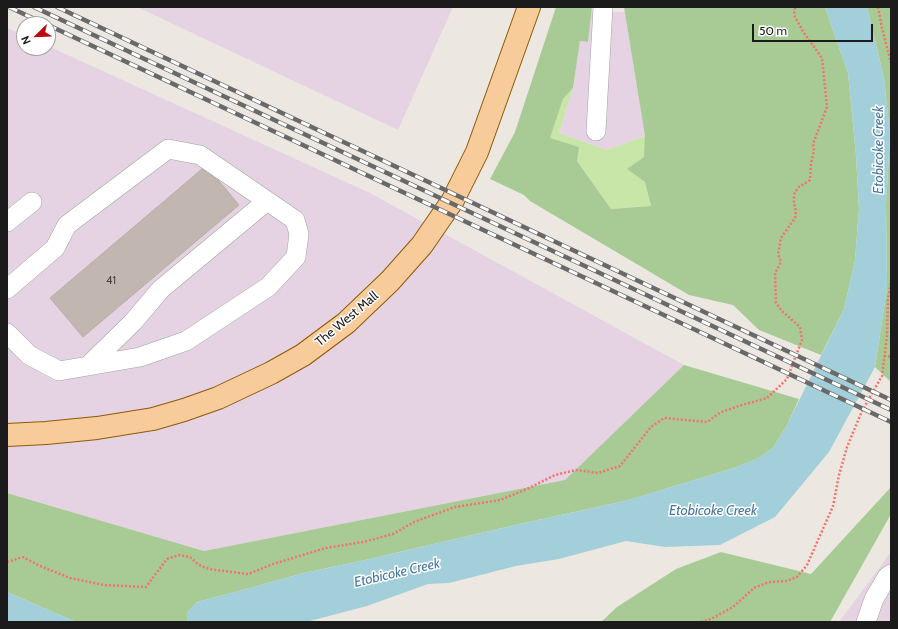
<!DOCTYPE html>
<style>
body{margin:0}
#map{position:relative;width:898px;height:629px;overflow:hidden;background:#ece8e1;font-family:Cabin,sans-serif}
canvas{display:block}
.frame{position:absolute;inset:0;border:8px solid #1b1b1b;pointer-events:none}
.north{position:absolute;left:16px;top:16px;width:40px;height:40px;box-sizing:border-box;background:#fff;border:1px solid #a4a4a4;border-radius:50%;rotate:247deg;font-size:11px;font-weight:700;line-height:16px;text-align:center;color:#1b1b1b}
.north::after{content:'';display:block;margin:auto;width:14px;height:18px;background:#bf070e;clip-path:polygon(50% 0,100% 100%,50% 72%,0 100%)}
.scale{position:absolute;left:752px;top:24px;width:121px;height:18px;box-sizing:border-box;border:2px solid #1b1b1b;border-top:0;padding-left:5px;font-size:12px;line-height:14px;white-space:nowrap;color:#1b1b1b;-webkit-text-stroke:3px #fff;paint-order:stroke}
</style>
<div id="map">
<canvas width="898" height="629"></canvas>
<div class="frame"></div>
<div class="north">N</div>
<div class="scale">50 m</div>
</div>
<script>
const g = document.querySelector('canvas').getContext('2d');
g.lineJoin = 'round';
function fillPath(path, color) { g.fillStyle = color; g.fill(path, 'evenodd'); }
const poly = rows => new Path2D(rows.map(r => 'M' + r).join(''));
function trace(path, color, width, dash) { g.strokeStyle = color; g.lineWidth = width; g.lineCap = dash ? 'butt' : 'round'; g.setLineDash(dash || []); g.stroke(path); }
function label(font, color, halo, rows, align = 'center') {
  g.font = font + ' Cabin,sans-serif'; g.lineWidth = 3; g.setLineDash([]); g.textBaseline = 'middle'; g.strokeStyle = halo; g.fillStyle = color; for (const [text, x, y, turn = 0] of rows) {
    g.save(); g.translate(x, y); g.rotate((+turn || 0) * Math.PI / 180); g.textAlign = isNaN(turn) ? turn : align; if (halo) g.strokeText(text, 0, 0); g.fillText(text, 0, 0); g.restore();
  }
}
fillPath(poly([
 [137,7,453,7,398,130],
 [591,11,625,12,645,136,607,150,559,133,573,88,580,41,588,42],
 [7,28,24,35,24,48,48,48,48,46,370,193,684,365,565,480,204,551,7,493],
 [891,552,891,622,839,622]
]), '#e5d3e3');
fillPath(poly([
 [573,88,559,133,607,150,645,136,645,182,651,206,611,209,577,161,549,138,563,99]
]), '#c8e6a7');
fillPath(poly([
 [556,7,592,7,588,42,580,41,573,88,563,99,550,138,579,147,577,161,611,209,651,206,645,182,627,169,644,157,645,136,624,7,825,7,848,73,856,155,859,209,855,260,844,309,821,355,759,330,733,305,689,295,530,201,524,195,490,179,515,132],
 [867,7,891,7,891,382,875,367,887,288,886,204,890,136,884,78],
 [684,365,799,399,787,425,773,448,759,458,734,468,629,500,511,526,365,560,304,573,250,588,197,602,187,613,187,622,76,622,7,592,7,493,204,551,565,480],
 [891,487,891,514,830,622,601,622,617,607,676,569,721,552,811,574]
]), '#a8cb96');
fillPath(poly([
 [825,7,867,7,884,78,890,136,886,204,887,288,875,367,829,452,775,517,720,545,665,547,626,541,559,559,516,566,449,583,428,584,367,606,306,622,187,622,187,613,197,602,250,588,304,573,365,560,511,526,629,500,734,468,759,458,773,448,787,425,844,309,855,260,859,209,856,155,848,73],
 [7,592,16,596,76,622,7,622]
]), '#a2cfd9');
const building = poly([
 [202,169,219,181,239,205,83,337,50,298,202,169]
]);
fillPath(building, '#c1b7b0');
trace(building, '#bdaea4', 1);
const minor = poly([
 [596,131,603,7],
 [7,222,32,202],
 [7,289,55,248,67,225,168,149,200,155,295,220,299,234,296,257,268,287,186,341,140,357,59,371,29,355,7,333],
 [88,366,133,322,161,289,267,201],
 [866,622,874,599,887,577,891,574]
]);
const major = poly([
 [7,435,46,433,97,428,153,419,184,410,218,398,271,373,303,355,346,323,390,281,422,245,453,200,477,152,529,7]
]);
trace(minor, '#a2a2a2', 20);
trace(major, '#8d5a05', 24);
trace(poly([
 [878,7,882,28,891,63],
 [884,356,891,357],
 [7,562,23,557,40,566,70,578,104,585,146,587,167,559,179,555,190,557,199,565,209,569,248,574,273,564,326,548,363,542,393,534,414,522,455,507,500,500,527,489,555,475,576,470,598,473,620,466,651,427,664,418,707,422,721,412,742,405,767,398,787,379,802,340,800,327,782,311,776,303,775,273,781,262,778,254,781,238,795,218,796,211,794,204,794,197,795,192,799,187,810,180,811,164,814,151,813,144,827,107,822,58,804,33,794,15,795,7],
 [701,622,711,619,733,607,754,588,769,582,787,581,797,577,807,565,833,506,839,475,847,447,862,411,882,376,887,336,888,299,891,282]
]), '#f47269', 2.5, [2, 2]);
trace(minor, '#fff', 19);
trace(major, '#f8cb9a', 22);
const rail = poly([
 [9,7,45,24],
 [34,7,891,410],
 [57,7,891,400],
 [48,25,891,422]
]);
trace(rail, '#696969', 4.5);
trace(rail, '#fff', 3, [9]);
label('11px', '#444240', null, [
 ["41",111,281]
]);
label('13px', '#1b1b1b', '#fff', [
 ["The West Mall",347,319,-40]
]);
label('italic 14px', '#49789f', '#fff', [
 ["Etobicoke Creek",879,150,-90],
 ["Etobicoke Creek",713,511],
 ["Etobicoke Creek",397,573,-13]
]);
</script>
